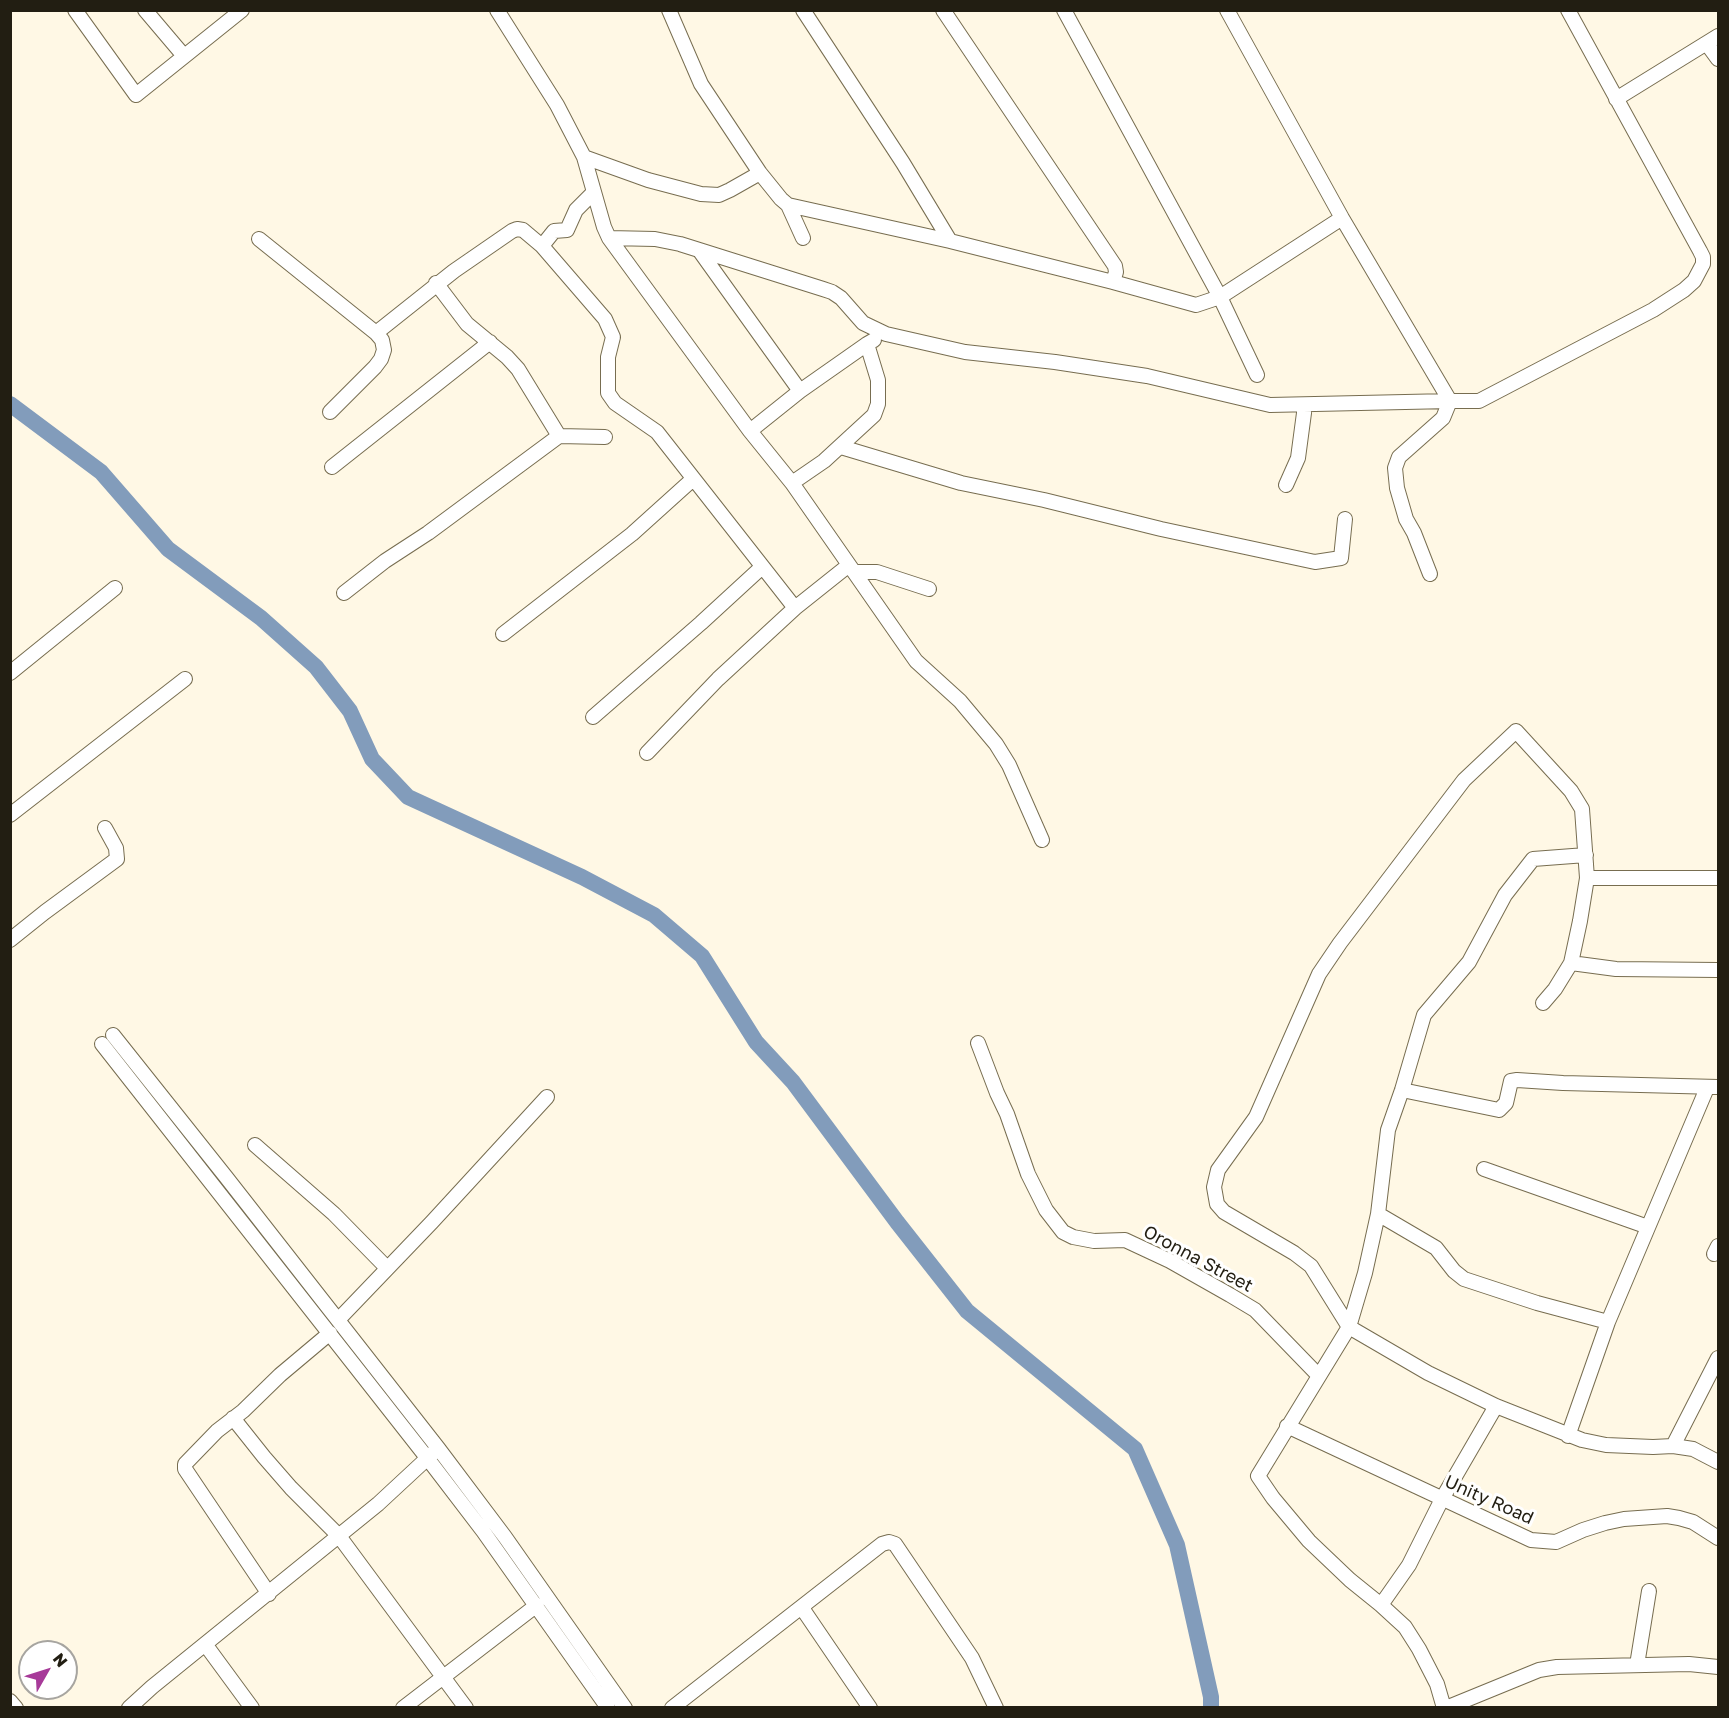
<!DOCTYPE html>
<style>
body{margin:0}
#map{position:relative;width:1729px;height:1718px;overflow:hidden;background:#fff8e5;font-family:"Golos Text",sans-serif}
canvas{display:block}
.frame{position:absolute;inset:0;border:12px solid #221e12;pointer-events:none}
.north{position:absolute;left:18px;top:1640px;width:60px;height:60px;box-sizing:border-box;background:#fff;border:2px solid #a7a5a0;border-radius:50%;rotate:51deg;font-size:16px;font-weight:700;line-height:24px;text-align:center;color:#221e12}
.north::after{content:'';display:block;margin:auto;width:21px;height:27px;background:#a73a99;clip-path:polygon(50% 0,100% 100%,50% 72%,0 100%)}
</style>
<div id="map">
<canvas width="1729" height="1718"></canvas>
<div class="frame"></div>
<div class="north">N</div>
</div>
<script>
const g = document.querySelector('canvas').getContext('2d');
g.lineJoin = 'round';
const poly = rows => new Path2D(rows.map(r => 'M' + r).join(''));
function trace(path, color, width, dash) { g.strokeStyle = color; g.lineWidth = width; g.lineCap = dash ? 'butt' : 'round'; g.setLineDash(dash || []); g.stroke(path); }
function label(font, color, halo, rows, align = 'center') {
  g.font = font + ' "Golos Text",sans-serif'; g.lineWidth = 6; g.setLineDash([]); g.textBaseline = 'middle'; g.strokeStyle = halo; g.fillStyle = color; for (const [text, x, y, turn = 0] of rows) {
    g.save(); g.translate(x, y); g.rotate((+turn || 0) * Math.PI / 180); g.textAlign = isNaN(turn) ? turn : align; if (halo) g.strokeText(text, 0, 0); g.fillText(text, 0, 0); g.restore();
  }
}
trace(poly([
 [10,404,101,472,168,549,261,618,316,667,350,711,372,759,408,797,582,877,654,915,702,956,756,1042,793,1082,897,1222,967,1311,1135,1449,1177,1545,1211,1697,1211,1708]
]), '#829cbb', 16);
const minor = poly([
 [75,10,136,95,242,10],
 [145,10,184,56],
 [497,10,557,105,584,157,604,227,609,238,750,431,792,483,916,661,960,701,996,744,1009,765,1042,840],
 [669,10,701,84,760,173,781,199,788,205,950,241,1113,282,1196,305,1220,297,1342,218],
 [803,10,903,163,950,241],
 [943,10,1115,266,1116,272,1113,282],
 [1064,10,1220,297,1257,375],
 [1227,10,1342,218,1450,401,1443,418,1399,457,1395,468,1397,488,1406,519,1414,533,1430,574],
 [1707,44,1718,59],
 [1616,99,1718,36],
 [584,157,648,180,701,194,719,195,730,190,760,173],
 [788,205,803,238],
 [609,238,655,239,680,244,823,289,832,292,841,298,863,323,886,334,965,352,1055,362,1147,376,1270,405,1450,401,1479,401,1653,310,1684,290,1694,281,1703,264,1703,257,1700,251,1568,10],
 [259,239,376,333,382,340,384,350,381,359,375,367,330,412],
 [542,246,554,231,567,230,576,210,594,192],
 [699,250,800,391],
 [436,283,467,324,507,357,518,369,559,436],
 [376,333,454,271,512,231,517,229,523,230,542,246,605,319,613,337,608,357,608,393,615,403,657,432,795,608],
 [750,431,800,391,867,344,874,340],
 [841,447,961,483,1044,500,1161,529,1315,562,1341,558,1345,519],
 [332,467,490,342],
 [792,483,824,461,874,415,878,404,878,380,867,344],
 [1286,485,1298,458,1304,413,1304,405],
 [855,572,877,572,929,589],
 [344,593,385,561,428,533,559,436,605,437],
 [503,634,632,534,693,479],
 [10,673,115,588],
 [593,717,701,623,762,567],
 [647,753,718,679,795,608,849,565],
 [10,815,185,679],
 [1587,878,1718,878],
 [10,940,45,912,117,859,116,848,105,828],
 [1571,963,1580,921,1587,878,1582,809,1571,791,1516,731,1464,780,1340,943,1319,974,1256,1117,1218,1170,1214,1187,1217,1204,1224,1212,1294,1253,1311,1266,1349,1327,1428,1373,1496,1406,1582,1440,1606,1445,1653,1447,1673,1446,1693,1449,1718,1462],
 [1543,1003,1555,989,1571,963,1616,969,1718,970],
 [113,1035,226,1177,438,1448,505,1537,625,1708],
 [978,1043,997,1093,1007,1114,1028,1174,1046,1210,1063,1232,1073,1237,1094,1241,1125,1240,1170,1261,1230,1295,1255,1310,1319,1376],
 [102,1044,428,1459,483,1531,608,1708],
 [1402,1090,1499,1110,1506,1103,1511,1081,1517,1080,1563,1083,1718,1087],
 [255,1145,334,1214,387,1268],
 [1484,1169,1648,1227],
 [1378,1214,1436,1248,1454,1271,1464,1279,1537,1303,1608,1322],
 [1714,1254,1718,1246],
 [338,1320,432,1222,547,1097],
 [233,1418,264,1457,291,1488,339,1536,466,1708],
 [1287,1426,1531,1540,1556,1542,1583,1530,1605,1523,1624,1519,1667,1516,1679,1518,1693,1522,1718,1538],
 [1568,1436,1608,1322,1707,1088],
 [1673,1446,1718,1358],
 [269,1594,185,1469,185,1464,217,1431,243,1411,280,1375,330,1333],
 [1381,1605,1409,1565,1442,1499,1496,1406],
 [802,1608,870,1708],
 [205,1644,252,1708],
 [1637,1665,1649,1591],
 [10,1701,16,1708],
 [129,1708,152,1687,378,1504,433,1453],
 [403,1708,537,1605],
 [672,1708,882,1544,889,1542,895,1544,972,1658,996,1708],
 [1444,1708,1437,1684,1419,1649,1405,1627,1381,1605,1350,1580,1309,1541,1273,1498,1258,1476,1349,1327,1365,1273,1378,1214,1388,1130,1402,1090,1424,1015,1469,962,1505,895,1533,859,1586,855],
 [1446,1708,1539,1670,1557,1667,1689,1664,1718,1667]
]);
trace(minor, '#776d50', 16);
trace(minor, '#fff', 14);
label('18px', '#221e12', '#fff', [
 ["Oronna Street",1198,1259,28],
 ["Unity Road",1489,1500,24]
]);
</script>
